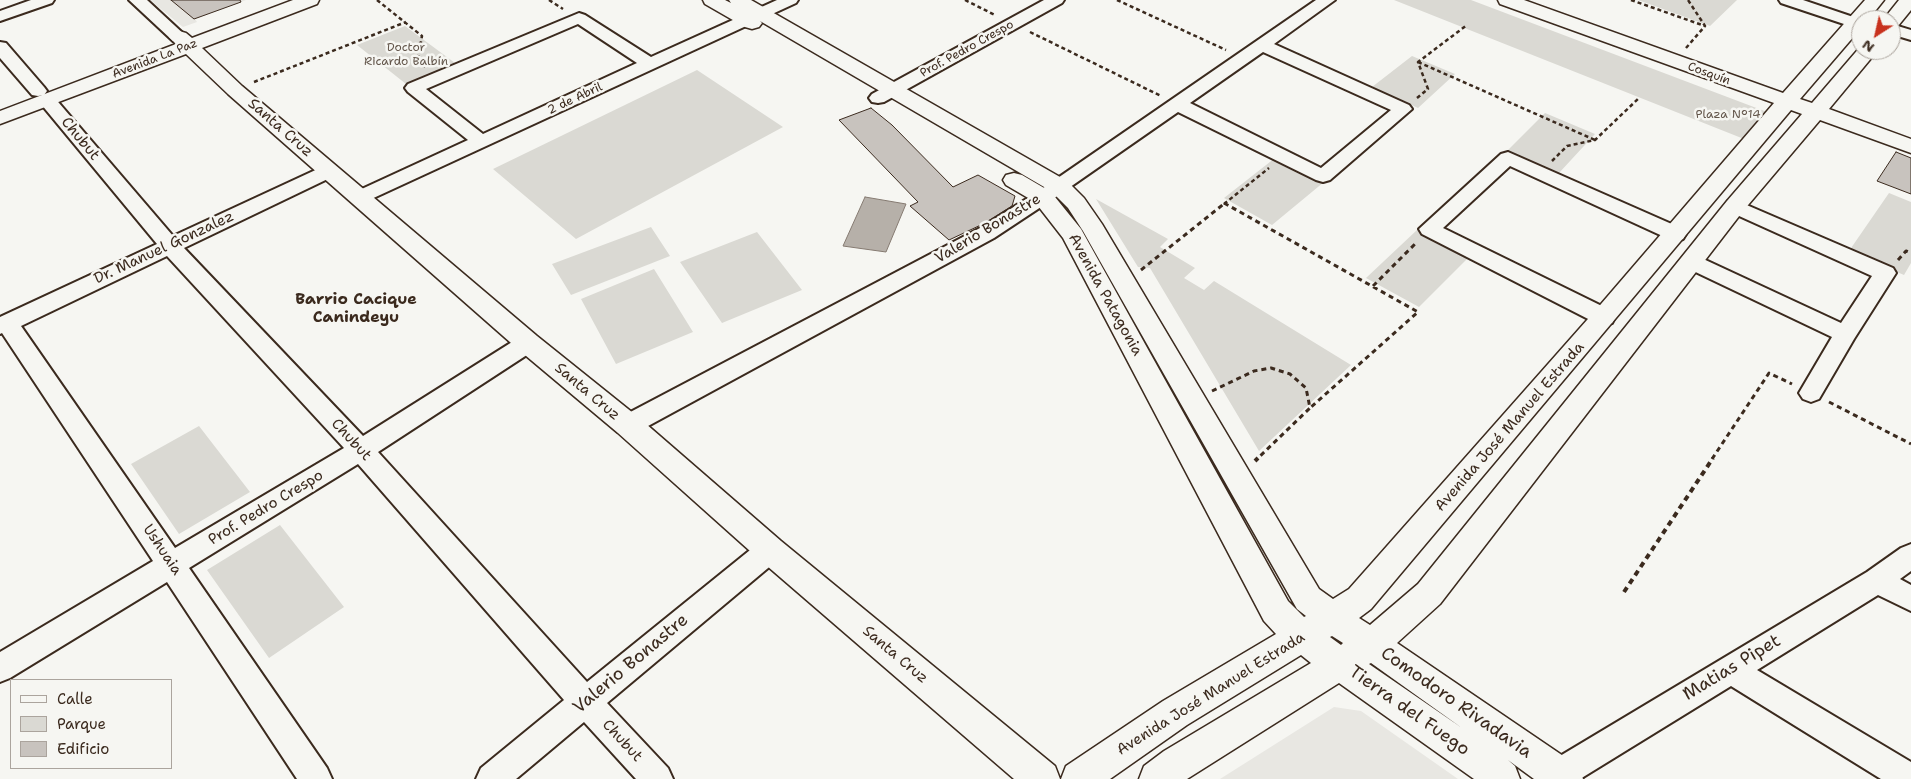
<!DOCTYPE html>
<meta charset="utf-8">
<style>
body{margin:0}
#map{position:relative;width:1911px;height:779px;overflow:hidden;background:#f6f6f2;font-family:"Shantell Sans",sans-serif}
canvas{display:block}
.legend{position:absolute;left:10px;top:679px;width:162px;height:90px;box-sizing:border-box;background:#f6f6f2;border:1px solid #aba49d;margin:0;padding:6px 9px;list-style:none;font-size:15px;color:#3b2a1e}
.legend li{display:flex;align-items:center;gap:10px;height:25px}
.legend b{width:25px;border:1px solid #aba49d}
.north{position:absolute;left:1851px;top:10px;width:50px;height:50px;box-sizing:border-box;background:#f6f6f2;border:1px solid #aba49d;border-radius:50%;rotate:215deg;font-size:14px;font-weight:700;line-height:20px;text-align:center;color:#3b2a1e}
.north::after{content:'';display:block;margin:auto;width:18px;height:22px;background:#c8321e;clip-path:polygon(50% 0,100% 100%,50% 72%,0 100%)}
</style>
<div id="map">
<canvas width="1911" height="779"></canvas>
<ul class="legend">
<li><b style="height:6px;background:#f6f6f2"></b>Calle</li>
<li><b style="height:14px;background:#dad9d3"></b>Parque</li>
<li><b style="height:14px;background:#c8c3be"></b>Edificio</li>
</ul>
<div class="north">N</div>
</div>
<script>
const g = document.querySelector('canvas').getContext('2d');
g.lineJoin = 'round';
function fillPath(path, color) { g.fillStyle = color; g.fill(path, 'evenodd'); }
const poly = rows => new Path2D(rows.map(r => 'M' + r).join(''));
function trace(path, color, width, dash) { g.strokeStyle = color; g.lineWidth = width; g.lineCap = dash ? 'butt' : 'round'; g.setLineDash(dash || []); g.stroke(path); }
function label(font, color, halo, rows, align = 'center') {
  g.font = font + ' "Shantell Sans",sans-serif'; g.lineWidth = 5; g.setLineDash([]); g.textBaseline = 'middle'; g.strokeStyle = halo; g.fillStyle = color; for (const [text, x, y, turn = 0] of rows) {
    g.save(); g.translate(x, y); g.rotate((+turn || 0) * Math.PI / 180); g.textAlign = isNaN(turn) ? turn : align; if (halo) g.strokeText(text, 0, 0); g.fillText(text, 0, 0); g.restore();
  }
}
fillPath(poly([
 [150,0,246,0,195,19,197,22,183,27],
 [1334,707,1361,711,1458,779,1220,779]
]), '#e8e7e2');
fillPath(poly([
 [1394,0,1471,0,1767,112,1744,139],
 [1638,0,1737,0,1710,26],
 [405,26,455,63,406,84,357,45],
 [1412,56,1455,74,1418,108,1372,87],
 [697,70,783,127,576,239,493,169],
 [1545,113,1595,134,1559,173,1507,151],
 [1275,158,1324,182,1272,225,1224,198],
 [1889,193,1911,202,1911,263,1904,275,1849,251],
 [1096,199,1168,239,1160,247,1195,268,1184,278,1204,290,1214,281,1351,365,1259,451,1150,268,1138,267],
 [651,227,670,256,571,295,552,264],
 [1417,230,1468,258,1419,307,1366,278],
 [757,232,802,290,722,323,680,262],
 [654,269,693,332,616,364,581,299],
 [199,426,250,492,179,534,131,464],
 [280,525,344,607,269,658,207,570]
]), '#dad9d3');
const water = poly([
 [865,197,906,204,886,252,843,246,865,197]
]);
fillPath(water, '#b6b0a9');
trace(water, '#857a71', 1);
const building = poly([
 [171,0,240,0,241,2,194,19,171,0],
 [871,108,892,125,953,187,978,175,1015,196,1012,206,985,223,949,240,910,206,918,202,839,120,871,108],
 [1896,152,1911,158,1911,194,1877,181,1896,152]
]);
fillPath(building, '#c8c3be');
trace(building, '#3b2a1e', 1);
const street = poly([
 [31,0,54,0,52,3,0,21,0,11,31,0],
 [129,0,147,0,187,37,185,41,173,41,129,0],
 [777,0,798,0,796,3,367,201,360,203,353,201,350,197,353,193,468,140,408,92,405,88,408,84,579,13,585,15,651,57,777,0],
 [578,24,637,63,483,134,426,89,578,24],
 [1044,0,1064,0,1062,3,884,102,878,103,872,102,869,98,872,94,1044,0],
 [1316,0,1335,0,1274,44,1409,105,1412,109,1330,180,1323,182,1316,180,1178,112,1050,201,994,238,637,432,628,435,619,432,616,425,619,418,980,228,1036,193,1316,0],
 [1263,52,1391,110,1321,168,1190,103,1263,52],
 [1779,0,1803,0,1862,20,1861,27,1850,26,1781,3,1779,0],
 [1891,24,1911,30,1911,40,1891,34,1891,24],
 [0,42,6,43,44,87,47,91,44,95,38,96,32,95,0,58,0,42],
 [47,95,53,96,173,236,322,167,329,165,336,167,339,171,336,175,184,248,363,436,520,337,528,335,536,337,539,343,536,349,378,452,587,682,760,542,770,538,780,542,783,550,780,558,607,703,668,768,673,779,636,779,584,722,516,779,476,779,481,768,564,700,358,464,189,568,327,768,332,779,297,779,167,582,10,678,0,682,0,652,153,561,2,333,0,334,0,317,157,244,41,104,38,100,41,96,47,95],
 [167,256,344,448,175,548,21,326,167,256],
 [1508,152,1683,229,1686,234,1683,239,1676,241,1669,239,1510,166,1443,228,1612,311,1615,317,1612,323,1604,325,1596,323,1422,234,1419,229,1501,154,1508,152],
 [1735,200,1893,268,1896,273,1854,339,1819,399,1811,402,1803,399,1799,393,1832,337,1685,267,1681,262,1685,257,1692,255,1699,257,1841,323,1872,276,1728,211,1725,206,1728,201,1735,200],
 [1911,544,1911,571,1900,579,1911,585,1911,611,1878,595,1757,670,1911,762,1911,779,1881,779,1731,686,1580,779,1535,779,1540,768,1867,572,1901,548,1911,544]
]);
const secondary = poly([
 [293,0,319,0,317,4,202,48,242,86,537,336,638,417,781,541,1055,766,1060,779,1014,779,759,559,618,433,519,350,228,94,186,54,0,124,0,111,176,44,169,37,172,33,179,31,186,33,192,38,293,0],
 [703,0,725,0,731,3,729,0,751,0,1067,181,1084,198,1102,224,1319,589,1333,599,1349,589,1595,311,1774,103,1500,4,1498,0,1524,0,1783,93,1865,0,1884,0,1868,20,1861,20,1861,28,1800,99,1812,103,1861,46,1861,50,1878,50,1829,109,1911,139,1911,153,1820,120,1743,211,1440,604,1397,643,1578,766,1583,779,1534,779,1508,760,1515,766,1520,779,1474,779,1339,683,1187,779,1139,779,1144,766,1164,751,1311,663,1301,655,1187,725,1110,779,1061,779,1066,766,1163,701,1276,634,1264,621,1063,238,1035,202,1006,185,1003,180,1006,175,1014,173,1022,175,1051,192,1081,229,1288,601,1304,617,1306,616,1297,609,1083,231,1068,208,1051,191,760,21,762,23,759,27,752,29,745,27,705,4,703,0],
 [1791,110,1802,114,1727,201,1418,584,1370,625,1359,618,1371,609,1791,110],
 [1332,636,1343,643,1341,645,1330,637,1332,636],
 [1371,663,1462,728,1369,664,1371,663],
 [1899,0,1911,0,1911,10,1898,26,1891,28,1891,20,1883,20,1899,0]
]);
trace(street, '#3b2a1e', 4);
trace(secondary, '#3b2a1e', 3);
trace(poly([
 [377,0,422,36,418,58,425,67],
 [549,0,563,9],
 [965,0,995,15],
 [1117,0,1226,50],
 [1631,0,1705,26],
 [1030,32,1161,96],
 [1686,48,1705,26,1688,0],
 [1418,62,1595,140],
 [254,82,406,22],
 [1417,98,1428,89,1418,62,1467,25],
 [1552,161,1567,146,1595,140,1639,98],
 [1224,203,1226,204],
 [1224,204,1269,168]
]), '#3b2a1e', 2.5, [4, 3]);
trace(poly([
 [1224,203,1418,312,1310,408],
 [1898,260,1906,251,1911,253],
 [1141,270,1225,203],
 [1373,286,1417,242],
 [1212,391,1254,371,1271,368,1290,374,1306,388,1310,408,1257,459],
 [1829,402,1911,444],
 [1712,459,1769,373,1792,384]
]), '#3b2a1e', 3, [5, 4]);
trace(poly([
 [1255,461,1258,458],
 [1624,592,1713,458]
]), '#3b2a1e', 4, [5.5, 4.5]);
fillPath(street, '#f6f6f2');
fillPath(secondary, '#f6f6f2');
label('12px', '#63564b', '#f6f6f2', [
 ["Doctor",406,48],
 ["Ricardo Balbín",406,62],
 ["Plaza N°14",1728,115]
]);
label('12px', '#3b2a1e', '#f6f6f2', [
 ["Prof. Pedro Crespo",967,49,-29],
 ["Avenida La Paz",155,59,-21],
 ["Cosquín",1709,74,20],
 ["2 de Abril",575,99,-25]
]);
label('15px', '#3b2a1e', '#f6f6f2', [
 ["Santa Cruz",280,128,41],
 ["Chubut",80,139,50],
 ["Valerio Bonastre",988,229,-31],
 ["Dr. Manuel Gonzalez",164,248,-25],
 ["Avenida Patagonia",1105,295,61],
 ["Santa Cruz",587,392,40],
 ["Avenida José Manuel Estrada",1510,427,-49],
 ["Chubut",351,440,47],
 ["Prof. Pedro Crespo",266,508,-31],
 ["Ushuaia",162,550,56],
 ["Santa Cruz",895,655,40],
 ["Avenida José Manuel Estrada",1211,694,-32],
 ["Chubut",622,741,47]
]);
label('bold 16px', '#3b2a1e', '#f6f6f2', [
 ["Barrio Cacique",356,300],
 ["Canindeyu",356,318]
]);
label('18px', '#3b2a1e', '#f6f6f2', [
 ["Valerio Bonastre",631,664,-40],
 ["Matias Pipet",1732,668,-31],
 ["Comodoro Rivadavia",1456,703,35],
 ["Tierra del Fuego",1409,711,35]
]);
</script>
